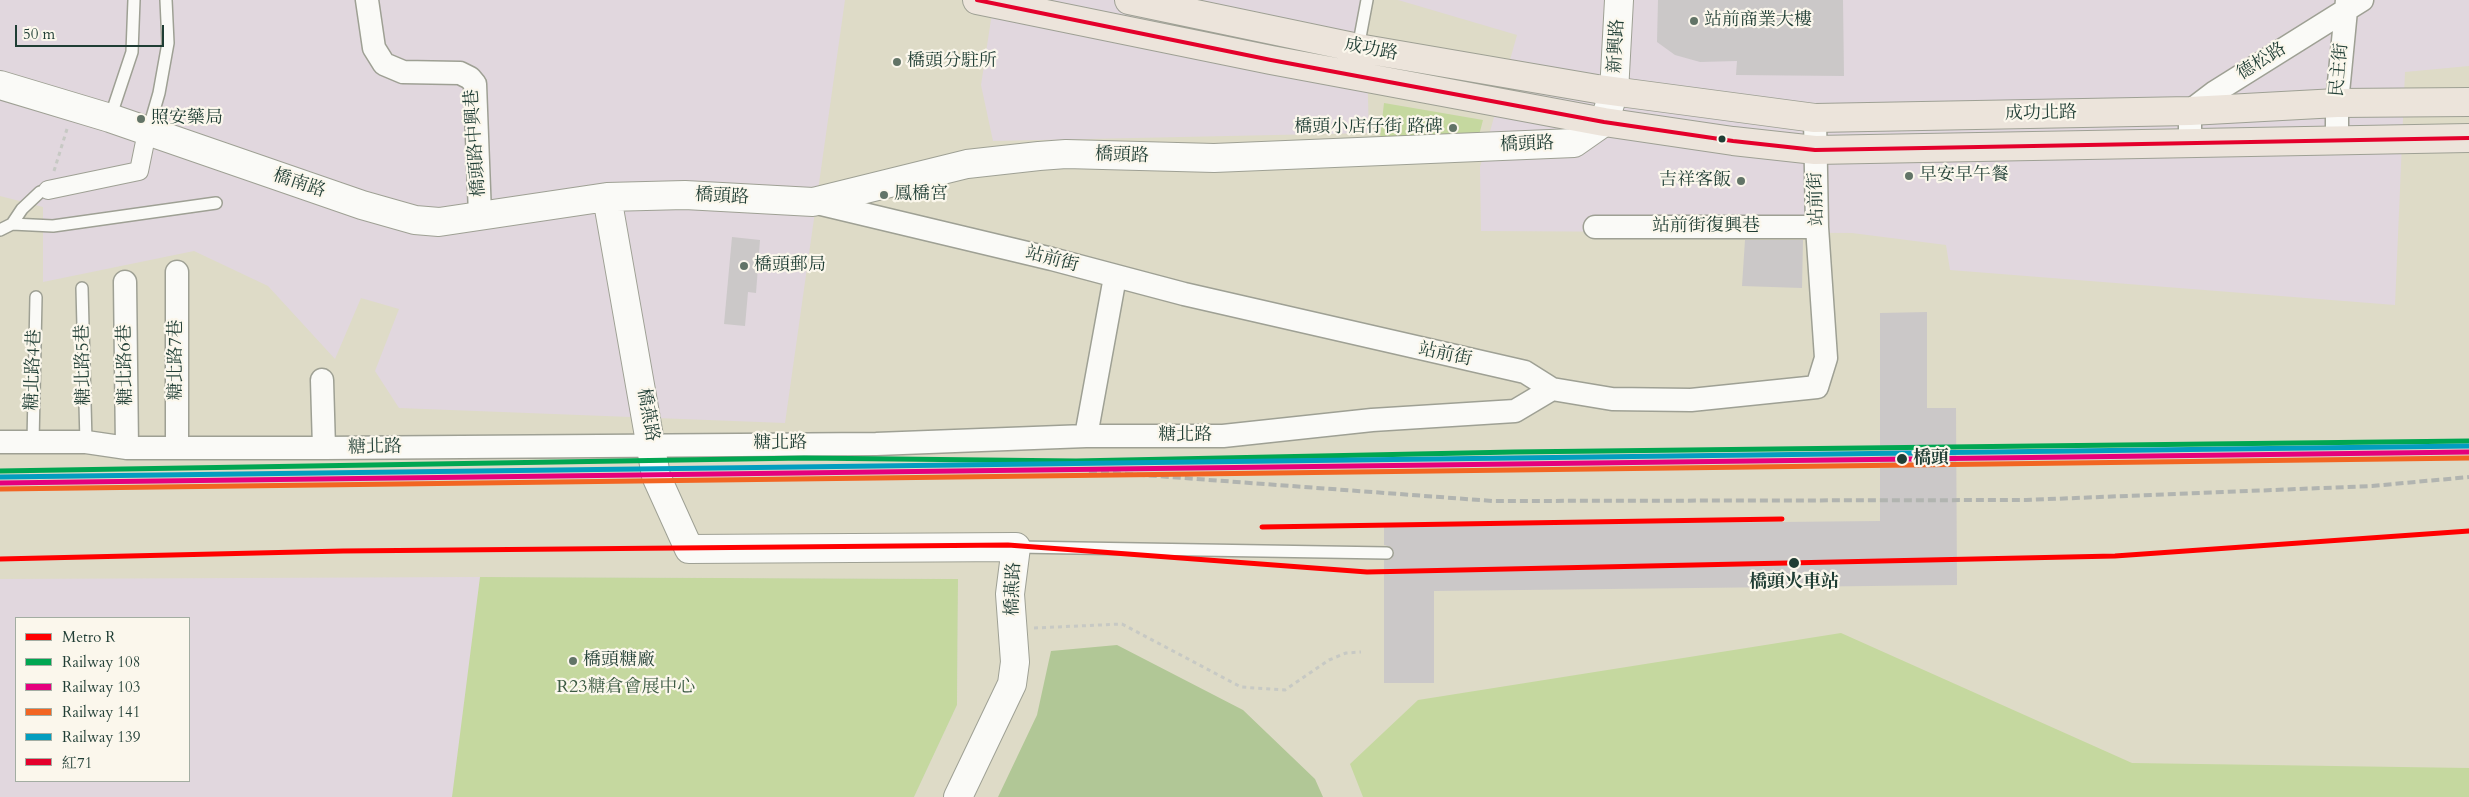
<!DOCTYPE html>
<meta charset="utf-8">
<style>
body{margin:0}
#map{position:relative;width:2469px;height:797px;overflow:hidden;background:#dedbc7;font-family:Cardo,"Noto Serif TC",serif}
canvas{display:block}
.legend{position:absolute;left:15px;top:617px;width:175px;height:165px;box-sizing:border-box;background:#fbf7ec;border:1px solid #a3ada2;margin:0;padding:6px 9px;list-style:none;font-size:15px;color:#1f3d34}
.legend li{display:flex;align-items:center;gap:10px;height:25px}
.legend b{width:25px;border:1px solid #a3ada2}
.scale{position:absolute;left:15px;top:25px;width:149px;height:22px;box-sizing:border-box;border:2px solid #1f3d34;border-top:0;padding-left:6px;font-size:15px;line-height:18px;white-space:nowrap;color:#1f3d34;-webkit-text-stroke:4px #fbf7ec;paint-order:stroke}
</style>
<div id="map">
<canvas width="2469" height="797"></canvas>
<ul class="legend">
<li><b style="height:6px;background:#f00"></b>Metro R</li>
<li><b style="height:6px;background:#00a651"></b>Railway 108</li>
<li><b style="height:6px;background:#e5007d"></b>Railway 103</li>
<li><b style="height:6px;background:#f26522"></b>Railway 141</li>
<li><b style="height:6px;background:#039ebf"></b>Railway 139</li>
<li><b style="height:6px;background:#e4002b"></b>紅71</li>
</ul>
<div class="scale">50 m</div>
</div>
<script>
const g = document.querySelector('canvas').getContext('2d');
g.lineJoin = 'round';
function fillPath(path, color) { g.fillStyle = color; g.fill(path, 'evenodd'); }
const poly = rows => new Path2D(rows.map(r => 'M' + r).join(''));
function trace(path, color, width, dash) { g.strokeStyle = color; g.lineWidth = width; g.lineCap = dash ? 'butt' : 'round'; g.setLineDash(dash || []); g.stroke(path); }
function label(font, color, halo, rows, align = 'center') {
  g.font = font + ' Cardo,"Noto Serif TC",serif'; g.lineWidth = 4.5; g.setLineDash([]); g.textBaseline = 'middle'; g.strokeStyle = halo; g.fillStyle = color; for (const [text, x, y, turn = 0] of rows) {
    g.save(); g.translate(x, y); g.rotate((+turn || 0) * Math.PI / 180); g.textAlign = isNaN(turn) ? turn : align; if (halo) g.strokeText(text, 0, 0); g.fillText(text, 0, 0); g.restore();
  }
}
fillPath(poly([
 [0,0,845,0,785,423,399,408,375,371,399,309,361,298,335,359,268,286,194,251,43,282,43,207,0,196],
 [994,0,1365,0,1369,133,993,141,981,85],
 [1398,0,2469,0,2469,66,2405,72,2395,305,1950,270,1946,245,1852,233,1481,231,1480,167,1517,35],
 [480,577,958,579,957,705,914,797,0,797,0,579],
 [16,618,189,618,189,781,16,781]
]), '#e1d7de');
fillPath(poly([
 [1384,103,1483,120,1478,139,1380,138],
 [480,577,958,579,957,705,914,797,452,797],
 [1841,633,2132,763,2469,768,2469,797,1363,797,1350,764,1418,700]
]), '#c5d89f');
fillPath(poly([
 [1117,645,1243,710,1315,779,1323,797,998,797,1037,715,1051,651]
]), '#b1c796');
fillPath(poly([
 [1658,0,1843,0,1844,76,1736,75,1737,61,1700,62,1675,55,1657,42],
 [732,237,760,240,756,293,748,292,745,326,724,324],
 [1745,240,1803,240,1802,288,1742,286],
 [1927,312,1927,408,1956,408,1957,585,1434,591,1434,683,1384,683,1384,560,1391,559,1394,553,1391,547,1384,545,1384,526,1880,521,1880,313]
]), '#cbc8c8');
const service = poly([
 [1358,48,1367,0],
 [110,118,132,52,134,0],
 [148,131,159,93,168,43,166,0],
 [12,224,53,226,216,203],
 [0,230,12,224,22,209,40,192,48,190],
 [82,288,86,442],
 [33,442,36,297],
 [1016,547,1387,553]
]);
const pedestrian = poly([
 [48,190,139,171,147,132]
]);
const minor = poly([
 [367,0,374,48,384,64,403,72,460,73,470,78,475,84,480,215],
 [2337,140,2337,103,2347,0],
 [2190,142,2190,111,2215,92,2362,0],
 [813,202,1052,259,1184,294,1525,372,1552,389,1612,399,1691,400,1817,387,1826,358,1817,227,1815,118],
 [1595,227,1817,227],
 [125,282,127,448],
 [322,380,324,448],
 [1086,436,1115,277],
 [0,442,86,442,127,448,324,448,876,444,1086,436,1223,436,1372,420,1515,411,1552,389],
 [177,448,177,272]
]);
const tertiary = poly([
 [0,85,110,118,362,205,415,220,439,222,607,197,685,195,813,202,967,164,1039,156,1066,154,1214,158,1574,143,1604,122,1614,92,1619,0],
 [607,197,656,476,689,549,1016,547,1010,594,1015,662,1012,684,958,797]
]);
const primary = poly([
 [977,0,1271,60,1604,122,1733,141,1815,150,2469,138],
 [1129,0,1358,48,1597,89,1815,118,2190,111,2337,103,2469,102]
]);
trace(service, '#9ea094', 14);
trace(pedestrian, '#9ea094', 20);
trace(minor, '#9ea094', 25);
trace(tertiary, '#9ea094', 30);
trace(primary, '#9ea094', 30);
trace(poly([
 [54,171,67,129],
 [1034,628,1122,624,1241,687,1285,690,1329,660,1346,653,1361,652]
]), '#c7c9c4', 3, [4, 4]);
trace(service, '#fafaf7', 11);
trace(pedestrian, '#fafaf7', 18);
trace(minor, '#fafaf7', 22);
trace(tertiary, '#fafaf7', 28);
trace(primary, '#ece4db', 28);
trace(poly([
 [1089,471,1493,501,2026,500,2372,486,2469,477]
]), '#b1b4b0', 4, [8, 4]);
trace(poly([
 [977,0,1271,60,1604,122,1733,141,1815,150,2469,138]
]), '#e4002b', 4);
trace(poly([
 [0,471,804,458,1076,461,1514,452,2469,441]
]), '#00a651', 5);
trace(poly([
 [0,483,2469,452]
]), '#e5007d', 5);
trace(poly([
 [0,489,2469,458]
]), '#f26522', 5);
trace(poly([
 [0,477,2469,446]
]), '#039ebf', 5);
trace(poly([
 [1262,527,1782,519],
 [0,559,343,551,1008,545,1367,572,2115,556,2469,531]
]), '#f00', 5);
for (const [x, y, r, color] of [
 [1694,21,5,"#627467"],
 [897,62,5,"#627467"],
 [141,119,5,"#627467"],
 [1453,128,5,"#627467"],
 [1722,139,4.5,"#1f3d34"],
 [1909,176,5,"#627467"],
 [1741,181,5,"#627467"],
 [884,195,5,"#627467"],
 [744,266,5,"#627467"],
 [1902,459,6,"#1f3d34"],
 [1794,563,6,"#1f3d34"],
 [573,661,5,"#627467"]
]) { const dot = new Path2D(); dot.arc(x, y, r, 0, 2 * Math.PI); g.fillStyle = color; g.fill(dot); trace(dot, '#fbf7ec', 2); }
label('18px', '#1f3d34', '#fbf7ec', [
 ["站前商業大樓",1704,21],
 ["橋頭分駐所",907,62],
 ["照安藥局",151,119],
 ["橋頭小店仔街 路碑",1443,128,"right"],
 ["早安早午餐",1919,176],
 ["吉祥客飯",1731,181,"right"],
 ["鳳橋宮",894,195],
 ["橋頭郵局",754,266],
 ["橋頭糖廠",583,661]
], 'left');
label('18px', '#1f3d34', '#fbf7ec', [
 ["新興路",1617,46,-87],
 ["成功路",1371,50,11],
 ["德松路",2262,62,-32],
 ["民主街",2340,70,-85],
 ["成功北路",2041,114,-1],
 ["橋頭路中興巷",476,143,-94],
 ["橋頭路",1527,145,-2],
 ["橋頭路",1122,156,2],
 ["橋南路",299,184,19],
 ["橋頭路",722,197,3],
 ["站前街",1817,199,-92],
 ["站前街復興巷",1706,227],
 ["站前街",1052,260,15],
 ["站前街",1445,355,12],
 ["糖北路7巷",177,360,-90],
 ["糖北路5巷",84,365,-91],
 ["糖北路6巷",126,365,-91],
 ["糖北路4巷",34,370,-88],
 ["橋燕路",647,415,80],
 ["糖北路",1185,436],
 ["糖北路",780,444],
 ["糖北路",375,448,-1],
 ["橋燕路",1014,589,-88]
]);
label('bold 18px', '#1f3d34', '#fbf7ec', [
 ["橋頭",1913,459],
 ["橋頭火車站",1794,583,"center"]
], 'left');
label('18px', '#3c5b43', '#fbf7ec', [
 ["R23糖倉會展中心",626,688]
]);
</script>
